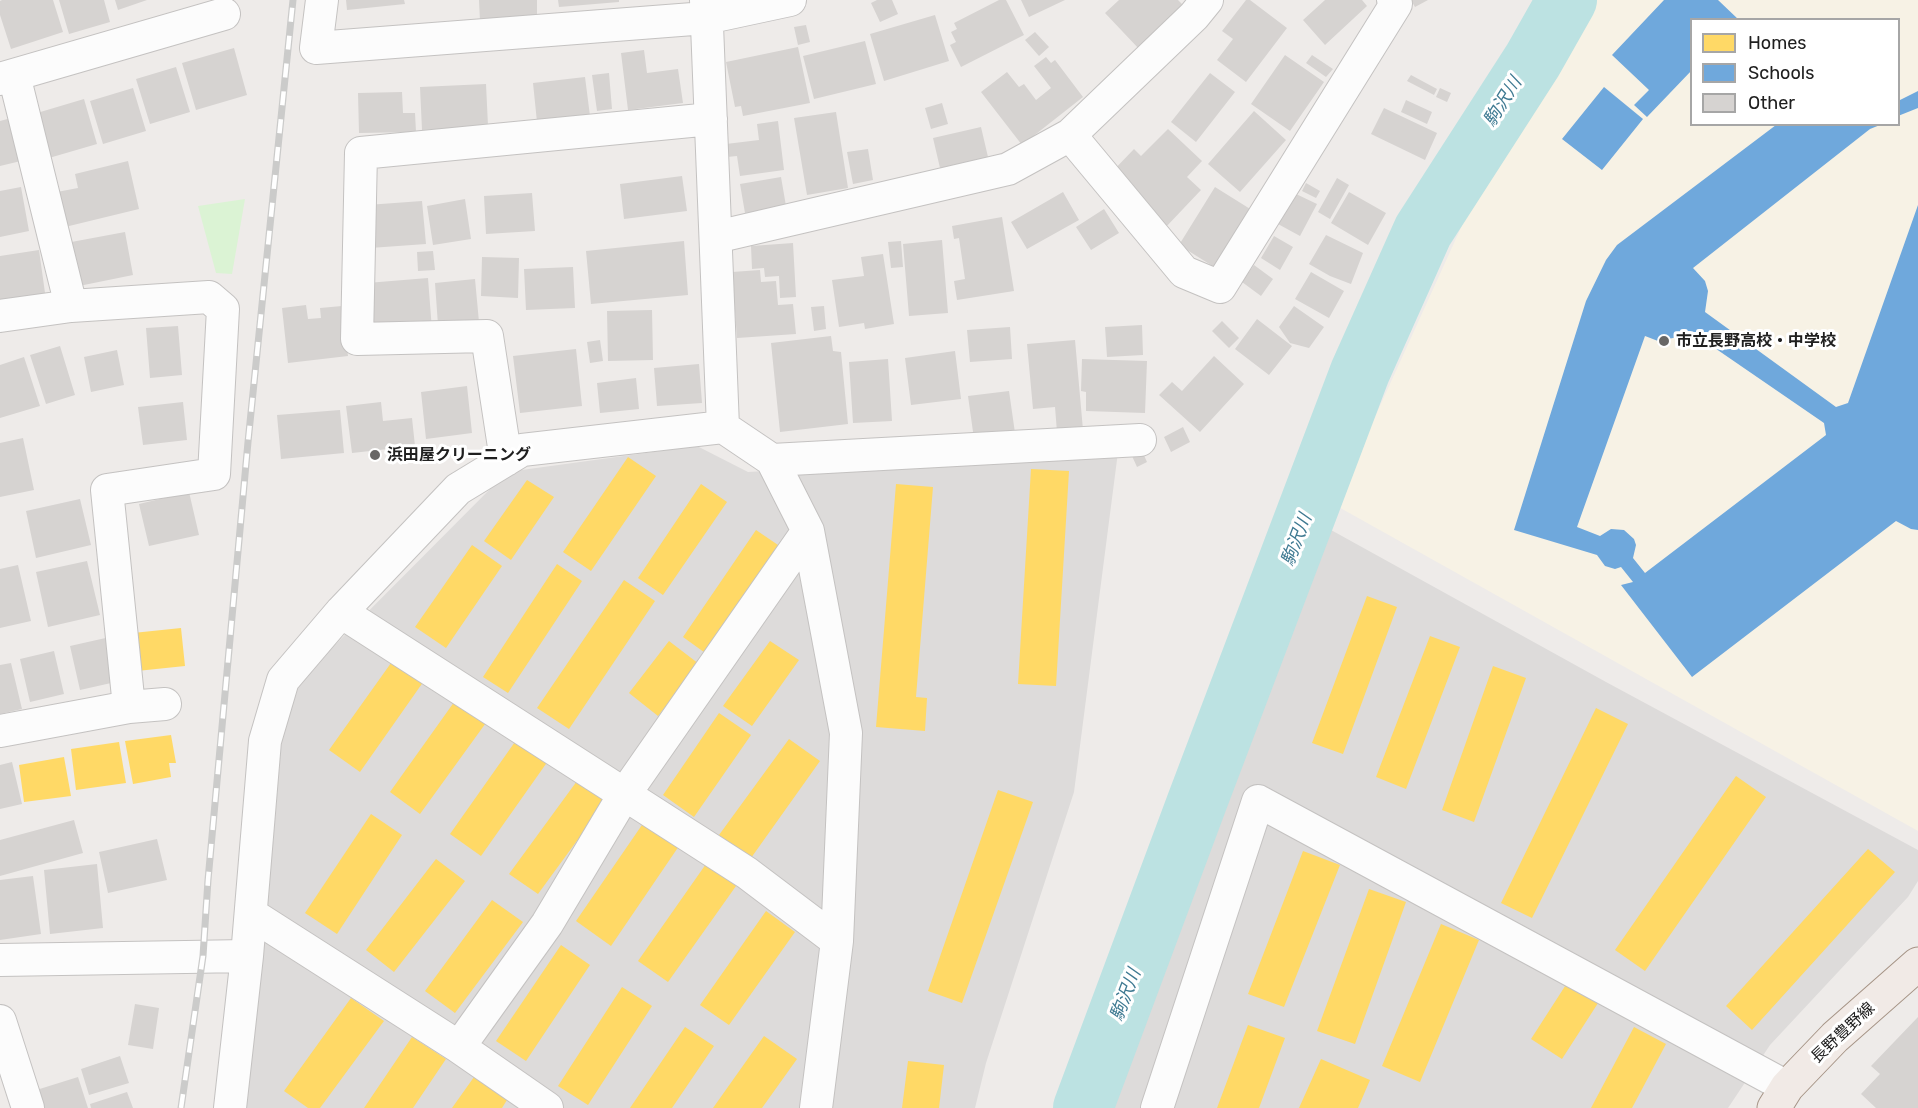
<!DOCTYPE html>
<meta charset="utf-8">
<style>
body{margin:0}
#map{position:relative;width:1918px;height:1108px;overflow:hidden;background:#eeebe9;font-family:Rubik,sans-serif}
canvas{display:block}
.legend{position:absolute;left:1690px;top:18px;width:210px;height:108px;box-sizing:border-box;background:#fff;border:2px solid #a6a6a6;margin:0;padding:8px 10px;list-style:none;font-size:18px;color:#202020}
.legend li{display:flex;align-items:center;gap:12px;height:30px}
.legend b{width:30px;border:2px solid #a6a6a6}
</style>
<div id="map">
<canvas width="1918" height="1108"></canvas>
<ul class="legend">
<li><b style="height:16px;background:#ffd966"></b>Homes</li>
<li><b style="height:16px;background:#6fa8dc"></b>Schools</li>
<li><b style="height:16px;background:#d6d3d1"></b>Other</li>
</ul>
</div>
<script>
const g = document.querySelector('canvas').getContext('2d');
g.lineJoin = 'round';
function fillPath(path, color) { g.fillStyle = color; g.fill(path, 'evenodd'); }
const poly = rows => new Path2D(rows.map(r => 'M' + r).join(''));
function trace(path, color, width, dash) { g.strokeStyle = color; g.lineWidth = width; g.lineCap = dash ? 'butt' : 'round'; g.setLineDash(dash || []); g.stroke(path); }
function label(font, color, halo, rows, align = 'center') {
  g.font = font + ' Rubik,"Noto Sans JP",sans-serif'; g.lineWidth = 6; g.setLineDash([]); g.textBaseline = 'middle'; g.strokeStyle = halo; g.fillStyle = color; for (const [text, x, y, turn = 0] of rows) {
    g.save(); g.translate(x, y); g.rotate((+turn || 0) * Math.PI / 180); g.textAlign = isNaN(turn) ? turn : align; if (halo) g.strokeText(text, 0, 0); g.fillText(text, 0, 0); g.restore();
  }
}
fillPath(poly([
 [697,446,748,472,1118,452,1074,792,986,1063,975,1108,246,1108,266,924,282,737,301,679,507,472],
 [1322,525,1606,682,1918,850,1918,881,1908,897,1770,1045,1728,1108,1103,1108]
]), '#dddbda');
fillPath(poly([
 [1580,0,1918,0,1918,831,1335,505,1484,177,1562,27],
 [1692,20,1898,20,1898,124,1692,124]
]), '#f7f2e5');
fillPath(poly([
 [245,199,232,274,216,273,198,206]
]), '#dbf3d4');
fillPath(poly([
 [628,457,656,476,591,571,563,552],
 [1031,469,1069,471,1056,686,1018,684],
 [527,480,554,497,511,560,484,541],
 [701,484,727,502,663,595,638,578],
 [896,484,933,487,916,697,927,698,925,731,876,727],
 [756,530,781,547,708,655,683,637],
 [472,545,502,566,446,648,415,627],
 [557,564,582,581,508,693,483,677],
 [624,580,655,601,569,729,537,708],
 [1367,596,1397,607,1343,754,1312,743],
 [181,628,185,666,137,671,133,633],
 [1430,636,1460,647,1406,789,1376,777],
 [669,641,699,664,658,716,629,693],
 [770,641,799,660,752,726,723,706],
 [396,656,426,678,360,772,329,750],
 [1493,666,1526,678,1474,822,1442,810],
 [457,698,488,720,420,814,390,792],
 [1596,708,1628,724,1532,918,1501,903],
 [719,713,751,735,694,817,663,795],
 [171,735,176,763,169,763,171,777,133,784,125,741],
 [517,739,548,761,481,856,450,834],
 [789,739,820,761,751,858,719,835],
 [119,742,126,783,76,790,71,749],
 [64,757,71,796,24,802,19,765],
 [1736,776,1766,797,1645,971,1615,950],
 [577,781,606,801,538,894,509,874],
 [998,790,1033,802,962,1003,928,991],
 [371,814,402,835,337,934,305,913],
 [644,822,679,846,611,946,576,921],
 [1868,849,1895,872,1752,1030,1726,1006],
 [1303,851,1340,865,1284,1007,1248,994],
 [436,859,465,881,394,972,366,950],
 [706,864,736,886,668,982,638,961],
 [1369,889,1406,902,1355,1044,1317,1031],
 [492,900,523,922,455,1013,425,991],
 [766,911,795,932,729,1025,700,1005],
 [1441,924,1479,940,1420,1082,1382,1066],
 [561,945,590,965,526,1061,496,1041],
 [1569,980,1600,1000,1562,1059,1531,1039],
 [622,987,652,1006,588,1105,558,1086],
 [351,998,384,1021,320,1108,308,1108,284,1091],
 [1248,1025,1285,1038,1259,1108,1217,1108],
 [685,1027,714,1046,672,1108,630,1108],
 [1634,1027,1666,1044,1632,1108,1591,1108],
 [764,1036,797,1059,762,1108,713,1108],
 [412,1037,446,1059,413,1108,364,1108],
 [1321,1059,1370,1080,1358,1108,1299,1108],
 [908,1061,944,1065,939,1108,902,1108],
 [474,1077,507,1100,502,1108,452,1108]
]), '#ffd966');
fillPath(poly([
 [1664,0,1718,0,1739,20,1692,20,1692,70,1647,117,1634,105,1649,90,1612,55],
 [1604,87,1643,119,1602,170,1562,139],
 [1918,91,1918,108,1898,116,1898,101],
 [1776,125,1880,125,1870,129,1693,268,1705,281,1708,291,1705,312,1836,407,1848,403,1918,205,1918,530,1911,529,1896,521,1692,677,1621,585,1633,582,1621,567,1615,569,1605,566,1597,555,1514,530,1586,301,1606,260,1617,245],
 [1687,331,1690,331,1824,423,1826,435,1645,573,1633,558,1636,545,1634,539,1624,530,1611,529,1600,536,1577,527,1645,336,1658,341,1673,338]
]), '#6fa8dc');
trace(poly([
 [1083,1108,1197,802,1360,372,1423,231,1533,60,1567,0]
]), '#bce2e2', 60);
fillPath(poly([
 [2,0,53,0,63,32,11,49,0,15,0,1],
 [59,0,104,0,110,22,69,34],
 [115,0,147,0,118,10],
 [346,0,404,0,405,4,347,10],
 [479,0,537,0,537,17,480,21],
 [558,0,619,0,619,2,559,7],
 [877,0,892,0,898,14,880,22,871,3],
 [999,0,1006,0,1024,35,961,67,950,45,956,42,951,32,957,29,954,23],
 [1021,0,1065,0,1029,17],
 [1119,0,1178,0,1185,7,1140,50,1105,13],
 [1246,0,1250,0,1287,28,1246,82,1217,60,1233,39,1222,31],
 [1325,0,1362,0,1367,6,1325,45,1303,20],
 [1411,0,1428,0,1415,7],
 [935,15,949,61,884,81,870,34],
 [806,25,810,42,798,45,794,27],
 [1035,32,1049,47,1039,56,1025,40],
 [865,41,876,84,814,99,803,56],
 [798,47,810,103,743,116,741,106,735,107,726,62],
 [234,48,247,95,196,110,182,63],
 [644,50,647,73,678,69,683,103,628,110,621,53],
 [1285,55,1324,82,1290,131,1251,104],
 [1312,55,1333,69,1326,77,1306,63],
 [1046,57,1051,63,1055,60,1083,97,1022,145,981,92,1007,72,1019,87,1024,84,1036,100,1051,88,1034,66],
 [176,67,190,112,150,124,136,79],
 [609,73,612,109,597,111,592,75],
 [1210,73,1235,92,1196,142,1171,122],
 [1411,75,1437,89,1434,95,1407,81],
 [585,77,590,116,537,122,533,83],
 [486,84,488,126,422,130,420,87],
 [133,88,146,131,103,144,90,101],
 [1440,88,1451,93,1447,102,1436,97],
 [402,92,403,113,415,113,416,132,359,133,358,93],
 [84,99,97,144,49,158,37,113],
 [1406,100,1432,112,1427,124,1401,112],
 [942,103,948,124,931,129,925,108],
 [1384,108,1437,133,1425,160,1371,134],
 [1254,111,1286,140,1240,192,1208,164],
 [836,112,848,188,807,195,794,118],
 [15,117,25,160,0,166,0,121],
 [778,121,784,170,740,176,737,156,727,157,726,144,759,140,757,124],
 [981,127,988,157,940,168,933,138],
 [1168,129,1202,161,1187,177,1201,190,1165,228,1109,175,1134,149,1141,156],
 [868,149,873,180,853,184,847,152],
 [128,161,139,209,65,227,57,192,78,188,75,174],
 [682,176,687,211,624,219,620,184],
 [781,177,786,206,745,213,740,184],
 [1337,178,1349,185,1330,219,1318,212],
 [1306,183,1320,191,1316,198,1302,191],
 [21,187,29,231,0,237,0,191],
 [1215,187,1255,212,1219,270,1179,245],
 [1063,192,1079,220,1027,249,1011,222],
 [1349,192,1386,213,1368,245,1331,223],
 [532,193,535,231,486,234,484,196],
 [1294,193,1317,204,1300,236,1278,224],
 [465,199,471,239,433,245,427,206],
 [422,201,426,244,370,248,367,205],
 [1104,209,1119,233,1091,250,1076,227],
 [1002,217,1014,291,957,300,954,281,965,279,959,238,954,239,952,226],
 [125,232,133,275,74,287,66,243],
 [1326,235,1363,253,1351,284,1330,276,1309,264],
 [1274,236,1293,247,1280,270,1261,258],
 [942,240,948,313,909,316,903,244],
 [684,241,688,295,591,304,586,251],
 [901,241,903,267,891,268,888,242],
 [793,243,796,297,780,298,779,276,765,277,764,268,752,269,751,246],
 [39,250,46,300,0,306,0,256],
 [433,251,435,270,418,271,417,252],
 [883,254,894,324,865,329,864,323,839,327,832,280,864,276,861,257],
 [482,257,519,258,518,298,481,296],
 [1254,265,1273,279,1261,296,1242,282],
 [573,267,575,308,526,310,524,269],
 [760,270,761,282,776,281,778,305,793,304,796,334,737,338,732,272],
 [1311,272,1344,291,1329,318,1295,299],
 [428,278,432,330,370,334,367,283],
 [475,279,479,322,438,325,435,283],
 [306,305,308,319,321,318,320,308,342,306,348,356,288,363,282,308],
 [824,306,826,329,814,331,811,307],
 [1294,306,1324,327,1309,348,1290,343,1279,327],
 [652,310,653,360,608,361,607,311],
 [1257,319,1292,346,1269,375,1235,349],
 [1222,321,1239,338,1229,348,1212,331],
 [1142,325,1143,355,1107,357,1105,327],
 [178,326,182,375,150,378,146,328],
 [1010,327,1012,359,970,362,967,330],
 [831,336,833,351,841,352,848,424,780,432,771,343],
 [600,340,603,361,590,363,587,342],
 [1075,340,1083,430,1057,432,1055,407,1033,409,1027,344],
 [60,346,75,395,46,404,30,355],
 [576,349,582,406,520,413,513,356],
 [117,350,124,385,91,392,84,357],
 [955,351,961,399,911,405,905,358],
 [1214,356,1244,384,1200,432,1159,395,1172,382,1182,391],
 [24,357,40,406,0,418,0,365],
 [888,359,892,421,853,423,849,362],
 [1082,359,1147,361,1145,413,1086,411,1086,392,1081,391],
 [699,364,702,403,657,406,654,368],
 [636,378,639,409,600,413,597,383],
 [467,386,472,433,426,439,421,392],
 [1009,391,1015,433,974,439,968,396],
 [183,402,187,440,143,445,138,407],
 [381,402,383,421,412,418,415,446,352,453,346,406],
 [340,410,344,453,281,459,277,415],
 [1183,427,1190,442,1171,452,1164,437],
 [23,438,34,490,0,497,0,443],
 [1142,451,1147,462,1137,467,1132,456],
 [189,492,199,535,149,546,139,504],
 [80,499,91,545,36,558,26,511],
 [87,561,100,615,48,627,36,572],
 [18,565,31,621,0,628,0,569],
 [110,637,120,681,80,690,70,646],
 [54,651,64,694,30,702,20,659],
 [11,663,22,709,0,714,0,665],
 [12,762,22,804,0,809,0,765],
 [74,820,83,853,0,876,0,840],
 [157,839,167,880,108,893,99,852],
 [97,864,103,928,50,934,44,870],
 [33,876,41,934,0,940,0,880],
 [135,1004,159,1008,153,1049,128,1045],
 [1918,1017,1918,1108,1876,1108,1861,1094,1880,1074,1871,1066],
 [120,1056,129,1083,89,1095,81,1069],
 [78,1077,88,1108,35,1108,30,1092],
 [127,1092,133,1108,91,1108,90,1104]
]), '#d6d3d1');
const minor = poly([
 [322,0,316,48,706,18,790,0],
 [706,0,723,427],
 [14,75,71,306],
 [0,79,224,14],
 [1070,135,1184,272,1220,287,1396,4,1393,0],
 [716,237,1008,169,1070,135,1194,16,1207,0],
 [0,316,71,306,209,297,223,309,214,474,107,490,129,707],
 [506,460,487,336,357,339,361,153,711,119],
 [772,460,1140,440],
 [341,612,747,873,837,941],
 [0,731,129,707,165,704],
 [251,914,459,1047,547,1108],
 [0,960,247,956],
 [0,1021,28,1108],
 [459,1047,547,924,624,795,808,531],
 [230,1108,247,956,265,741,283,680,341,612,458,489,522,450,723,427,772,460,808,531,846,733,837,941,816,1108],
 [1157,1108,1258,801,1787,1087]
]);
const major = poly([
 [1774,1108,1787,1087,1835,1037,1918,964]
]);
trace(minor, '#c4c2c1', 34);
trace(major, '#a59385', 35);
trace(minor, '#fcfcfc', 32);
trace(major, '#f1eae6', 33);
const rail = poly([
 [181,1108,203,956,208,880,248,442,293,0]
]);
trace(rail, '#cbcbca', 7);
trace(rail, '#fff', 4.5, [14]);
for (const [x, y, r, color] of [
 [1664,341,6,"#686766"],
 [375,455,6,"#686766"]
]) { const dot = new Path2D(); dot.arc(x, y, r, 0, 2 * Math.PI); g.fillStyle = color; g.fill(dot); trace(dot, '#fff', 2); }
label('bold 16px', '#202020', '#fff', [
 ["市立長野高校・中学校",1676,341],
 ["浜田屋クリーニング",387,455]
], 'left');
label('16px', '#202020', '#fff', [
 ["長野豊野線",1843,1033,-43]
]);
label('italic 18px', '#3f7a92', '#fff', [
 ["駒沢川",1503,102,-58],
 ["駒沢川",1297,540,-69],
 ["駒沢川",1126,995,-69]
]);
</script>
